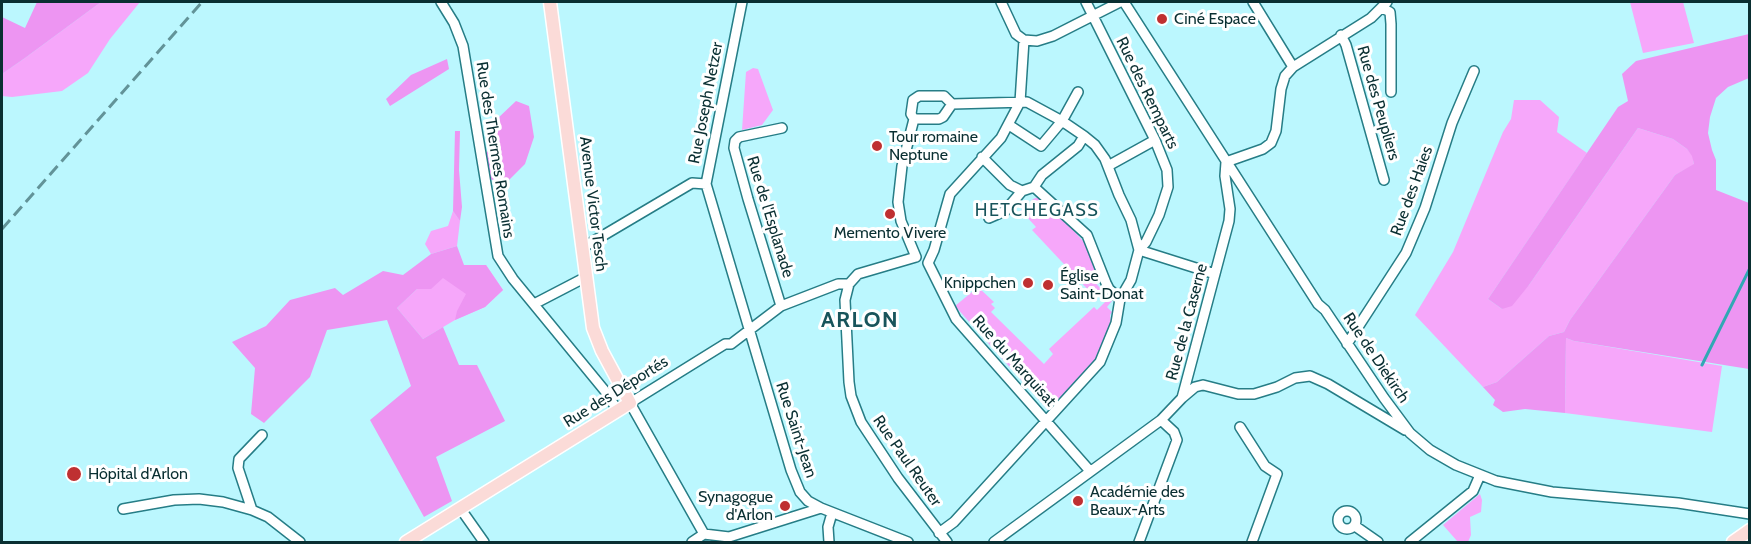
<!DOCTYPE html>
<meta charset="utf-8">
<style>
body{margin:0}
#map{position:relative;width:1751px;height:544px;overflow:hidden;background:#bbf7fe;font-family:Cabin,sans-serif}
canvas{display:block}
.frame{position:absolute;inset:0;border:3px solid #0a2f32;pointer-events:none}
</style>
<div id="map">
<canvas width="1751" height="544"></canvas>
<div class="frame"></div>
</div>
<script>
const g = document.querySelector('canvas').getContext('2d');
g.lineJoin = 'round';
function fillPath(path, color) { g.fillStyle = color; g.fill(path, 'evenodd'); }
const poly = rows => new Path2D(rows.map(r => 'M' + r).join(''));
function trace(path, color, width, dash) { g.strokeStyle = color; g.lineWidth = width; g.lineCap = dash ? 'butt' : 'round'; g.setLineDash(dash || []); g.stroke(path); }
function label(font, color, halo, rows, align = 'center') {
  g.font = font + ' Cabin,sans-serif'; g.lineWidth = 6; g.setLineDash([]); g.textBaseline = 'middle'; g.strokeStyle = halo; g.fillStyle = color; for (const [text, x, y, turn = 0] of rows) {
    g.save(); g.translate(x, y); g.rotate((+turn || 0) * Math.PI / 180); g.textAlign = isNaN(turn) ? turn : align; if (halo) g.strokeText(text, 0, 0); g.fillText(text, 0, 0); g.restore();
  }
}
fillPath(poly([
 [101,2,140,2,110,39,88,73,62,91,12,97,2,96,2,74,25,58],
 [1630,2,1683,2,1694,43,1643,53],
 [753,68,758,69,773,110,762,125,742,130,746,72],
 [1514,100,1540,100,1559,117,1557,132,1587,153,1488,299,1502,309,1529,285,1638,128,1673,139,1687,149,1693,156,1694,165,1675,175,1570,320,1564,332,1549,336,1497,382,1483,387,1415,315,1453,252,1503,132,1511,119],
 [1038,197,1047,202,1085,243,1096,272,1092,279,1112,301,1107,307,1112,312,1110,315,1111,322,1097,359,1054,408,1048,410,955,306,978,287,994,302,991,304,995,308,991,312,1044,364,1053,354,1049,349,1094,307,1097,310,1106,301,1095,290,1092,294,1032,230,1036,227,1025,215,1021,218,1017,214,1022,210,1027,210,1033,199],
 [453,211,460,221,457,246,431,254,425,244,431,231,448,226],
 [486,265,503,290,485,307,455,320,423,339,397,308,417,289,442,271],
 [1566,338,1574,341,1722,366,1712,432,1565,413],
 [1480,494,1482,500,1481,512,1470,517,1471,535,1468,542,1458,542,1443,525]
]), '#f6a7fa');
fillPath(poly([
 [37,2,101,2,25,58,2,74,2,17,25,28],
 [1749,34,1749,78,1728,87,1716,98,1710,117,1708,133,1712,150,1716,160,1716,190,1749,203,1749,369,1574,341,1566,338,1565,413,1525,409,1503,412,1493,405,1495,400,1483,387,1497,382,1549,336,1564,332,1570,320,1675,175,1694,164,1692,156,1687,149,1673,139,1638,128,1529,285,1512,306,1502,309,1488,299,1618,107,1628,101,1622,74,1636,61],
 [447,59,449,69,390,106,386,99,411,75],
 [516,101,529,106,534,137,525,164,509,180,494,181,488,177,484,154,496,144,497,119],
 [455,131,460,131,459,170,462,207,460,221,453,211],
 [457,246,464,265,486,265,503,290,485,307,455,320,457,311,466,294,443,278,431,289,417,289,397,308,423,339,443,327,459,365,477,365,505,421,436,457,452,501,424,517,370,420,411,386,387,320,327,330,310,377,264,423,251,414,255,368,232,342,266,326,290,300,335,288,343,295,383,271,403,275,431,254]
]), '#ed95f2');
trace(poly([
 [1702,365,1750,268]
]), '#30a8b4', 3);
const minor = poly([
 [441,2,454,23,463,46,498,256,513,279,605,391,618,411],
 [742,2,706,184,791,470,800,492,808,501,821,508,908,542],
 [1001,2,1016,34,1024,40,1037,41,1053,36,1120,2],
 [1124,2,1318,304,1325,310,1384,398,1410,433,1430,450,1456,465,1496,481,1552,492,1678,503,1750,514],
 [1253,2,1293,67],
 [1382,8,1390,12,1391,24,1391,92],
 [1341,35,1346,45,1384,180],
 [952,104,1027,102,1062,121,1084,136,1095,145,1105,159,1119,195,1131,220,1139,250],
 [914,119,939,119,943,117,952,104,944,96,919,96,913,100,911,114,914,119,902,166,898,202,901,221,916,257],
 [1009,125,1041,146,1062,121,1078,92],
 [982,157,1010,185,1022,191,1034,187],
 [1226,162,1263,149,1271,143,1276,131,1281,89,1285,76,1293,67,1371,18,1387,2],
 [1108,166,1155,140],
 [1034,187,1087,235,1106,283,1109,289,1120,299],
 [1034,187,1042,175,1078,146,1084,136],
 [989,218,1005,211,1022,191],
 [582,248,692,183,706,184],
 [1139,250,1215,274],
 [916,257,858,274,849,284,845,300,849,382,851,396,861,422,898,478,947,542],
 [928,263,956,319,1090,471],
 [928,263,934,250,950,194,1001,138,1020,102,1024,40],
 [534,304,586,277],
 [781,306,748,199,734,148,735,141,739,137,782,128],
 [1347,344,1406,253,1425,208,1452,123,1474,71],
 [1182,398,1195,387,1203,385,1238,394,1254,394,1277,387,1295,378,1310,376,1328,384,1405,430],
 [1240,427,1265,466,1277,474,1252,542],
 [460,508,484,542],
 [123,509,174,500,199,499,223,502,252,510,268,517,300,542],
 [252,510,238,468,239,459,262,435],
 '1338 520a9 9 0 1 1 18 0a9 9 0 1 1-18 0Z',
 [1355,526,1378,542],
 [939,533,954,522,1100,362,1116,323,1120,299,1131,280,1139,250,1146,242,1159,215,1168,187,1167,170,1155,140,1086,2],
 [704,534,630,403,725,344,731,344,781,306,838,284,849,284],
 [704,534,729,537,821,508],
 [692,542,704,534],
 [829,542,828,527,832,513],
 [994,542,1161,420,1182,398,1229,221,1230,209,1225,176,1226,162],
 [1139,542,1177,440,1174,432,1161,420],
 [1410,542,1473,491,1480,475]
]);
const major = poly([
 [406,542,630,403,602,351,593,328,550,2],
 [1733,542,1750,530]
]);
trace(minor, '#267d86', 12);
trace(major, '#fff', 15);
trace(minor, '#fff', 9);
trace(major, '#fbdbd8', 12);
trace(poly([
 [2,229,202,2]
]), '#629398', 3, [12, 6]);
for (const [x, y, r, color] of [
 [1162,19,6,"#bf3031"],
 [877,146,6,"#bf3031"],
 [890,214,6,"#bf3031"],
 [1028,283,6,"#bf3031"],
 [1048,285,6,"#bf3031"],
 [74,474,8,"#bf3031"],
 [1078,501,6,"#bf3031"],
 [785,506,6,"#bf3031"]
]) { const dot = new Path2D(); dot.arc(x, y, r, 0, 2 * Math.PI); g.fillStyle = color; g.fill(dot); trace(dot, '#fff', 2); }
label('16px', '#0a2f32', '#fff', [
 ["Ciné Espace",1174,19],
 ["Tour romaine",889,137],
 ["Neptune",889,155],
 ["Memento Vivere",890,233,"center"],
 ["Église",1060,276],
 ["Saint-Donat",1060,294],
 ["Knippchen",1016,283,"right"],
 ["Hôpital d'Arlon",88,474],
 ["Académie des",1090,492],
 ["Beaux-Arts",1090,510],
 ["Synagogue",773,497,"right"],
 ["d'Arlon",773,515,"right"]
], 'left');
label('16px', '#0a2f32', '#fff', [
 ["Rue des Remparts",1147,93,64],
 ["Rue Joseph Netzer",706,103,-79],
 ["Rue des Peupliers",1378,103,74],
 ["Rue des Thermes Romains",495,150,81],
 ["Rue des Haies",1412,191,-70],
 ["Avenue Victor Tesch",593,204,83],
 ["Rue de l'Esplanade",770,217,73],
 ["Rue de la Caserne",1187,322,-75],
 ["Rue de Diekirch",1376,358,56],
 ["Rue du Marquisat",1014,361,48],
 ["Rue des Déportés",616,392,-32],
 ["Rue Saint-Jean",796,430,72],
 ["Rue Paul Reuter",907,461,55]
]);
g.letterSpacing = '1.5px';
label('18px', '#18545b', '#fff', [
 ["HETCHEGASS",1037,211]
]);
g.letterSpacing = '0px';
g.letterSpacing = '1.5px';
label('bold 22px', '#18545b', '#fff', [
 ["ARLON",860,321]
]);
g.letterSpacing = '0px';
</script>
